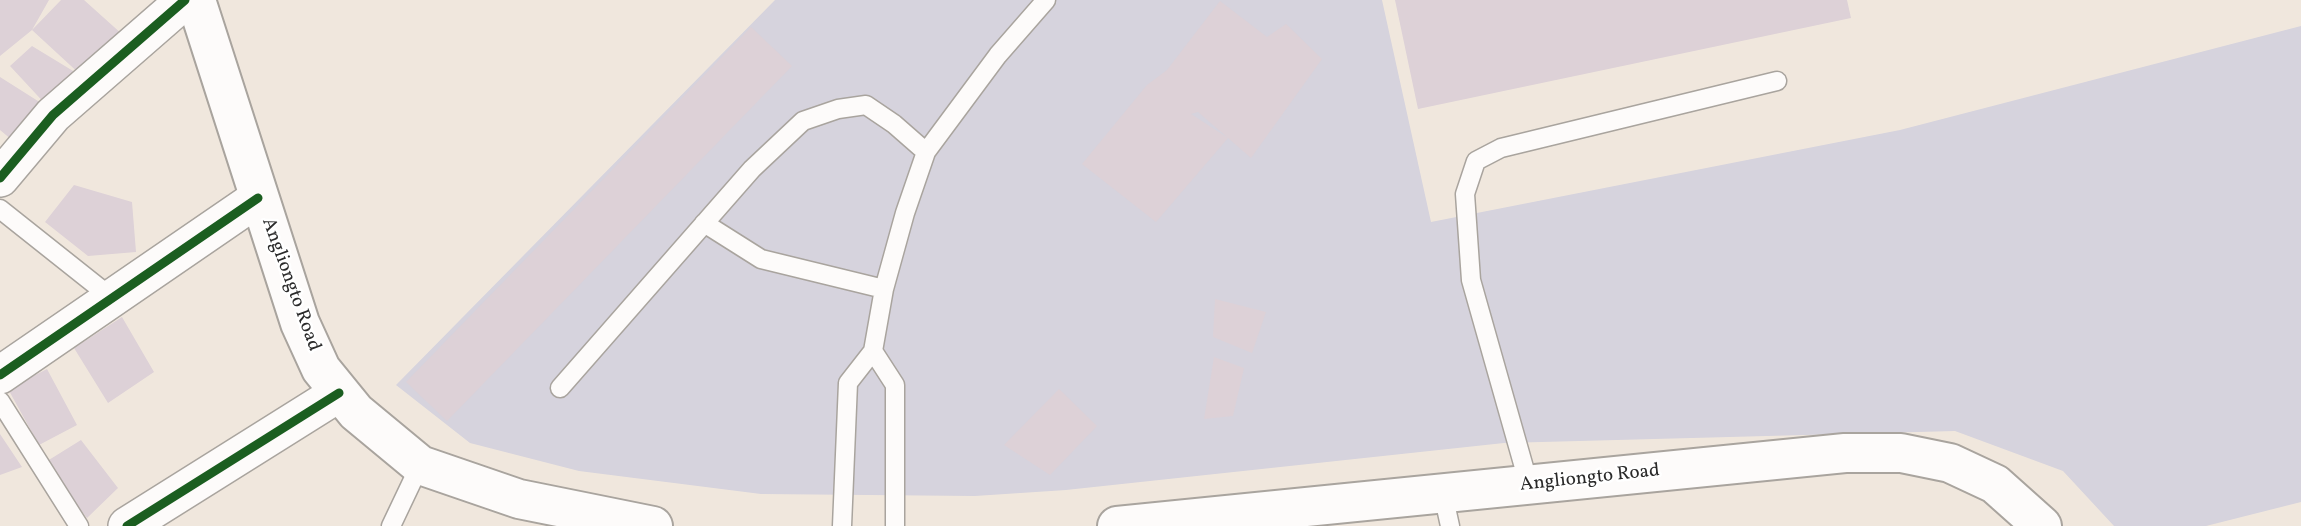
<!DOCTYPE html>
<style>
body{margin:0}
canvas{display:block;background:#f0e7dd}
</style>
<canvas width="2301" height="526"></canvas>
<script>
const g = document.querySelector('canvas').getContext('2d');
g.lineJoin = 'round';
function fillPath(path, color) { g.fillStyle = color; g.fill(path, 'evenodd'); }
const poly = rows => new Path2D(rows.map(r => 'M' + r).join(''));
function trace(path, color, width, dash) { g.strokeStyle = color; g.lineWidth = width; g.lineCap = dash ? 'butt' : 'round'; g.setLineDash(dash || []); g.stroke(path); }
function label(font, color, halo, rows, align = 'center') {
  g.font = font + ' Vollkorn,serif'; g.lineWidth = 5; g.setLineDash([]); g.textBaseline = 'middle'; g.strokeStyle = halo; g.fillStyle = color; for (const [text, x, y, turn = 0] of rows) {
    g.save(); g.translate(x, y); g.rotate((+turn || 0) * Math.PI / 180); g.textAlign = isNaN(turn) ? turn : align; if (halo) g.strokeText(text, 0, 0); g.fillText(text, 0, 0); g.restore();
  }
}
fillPath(poly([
 [775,0,1382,0,1431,222,1900,130,2301,26,2301,502,2206,526,2114,526,2063,471,1955,431,1504,443,1066,490,975,496,761,494,579,471,470,443,396,385]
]), '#d6d3dd');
fillPath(poly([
 [0,0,49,0,32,30,61,0,84,0,123,35,83,77,49,108,10,66,32,46,83,77,32,30,0,56],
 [1395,0,1847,0,1851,18,1418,109],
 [1220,1,1267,37,1286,24,1322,59,1251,158,1228,138,1198,112,1191,114,1228,138,1156,222,1082,164,1147,85,1167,70],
 [751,27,792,66,447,421,406,382],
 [0,77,49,108,12,140,0,130],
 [74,185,132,202,136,252,88,256,45,222],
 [1215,299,1266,312,1252,353,1213,337],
 [122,317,154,372,108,403,74,348],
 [1214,357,1244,368,1233,416,1204,419],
 [47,369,77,425,39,445,8,389],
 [1059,389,1097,426,1050,475,1004,445],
 [0,434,22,467,0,475],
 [81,440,118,488,87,518,44,463]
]), '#ddd1d7');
const lane = poly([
 [0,209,112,298],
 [704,223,761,259,884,289],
 [873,351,895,385,895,526],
 [560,388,752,169,803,121,838,109,866,105,894,124,926,152],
 [0,401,79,526],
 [1529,485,1471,280,1465,194,1476,161,1501,148,1777,81],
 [1443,494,1450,526],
 [391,526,420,465],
 [842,526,848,383,873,351,884,289,905,213,926,152,998,55,1046,0]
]);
const street = poly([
 [0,178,53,115,185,0],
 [0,375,258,198],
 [127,526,339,393]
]);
const primary = poly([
 [196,0,300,323,321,369,356,412,420,465,519,499,653,526],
 [1117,526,1845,453,1901,453,1950,463,1995,484,2042,526]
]);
trace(lane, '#a9a49e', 21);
trace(street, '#a9a49e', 40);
trace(primary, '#a9a49e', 42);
trace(lane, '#fdfbfa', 18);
trace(street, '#fdfbfa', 37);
trace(primary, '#fdfbfa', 38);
trace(poly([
 [0,178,53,115,185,0],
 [0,375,258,198],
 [127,526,339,393]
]), '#1b5e20', 9);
label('19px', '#2b2b2b', '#fff', [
 ["Angliongto Road",290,285,70],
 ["Angliongto Road",1590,479,-6]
]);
</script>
